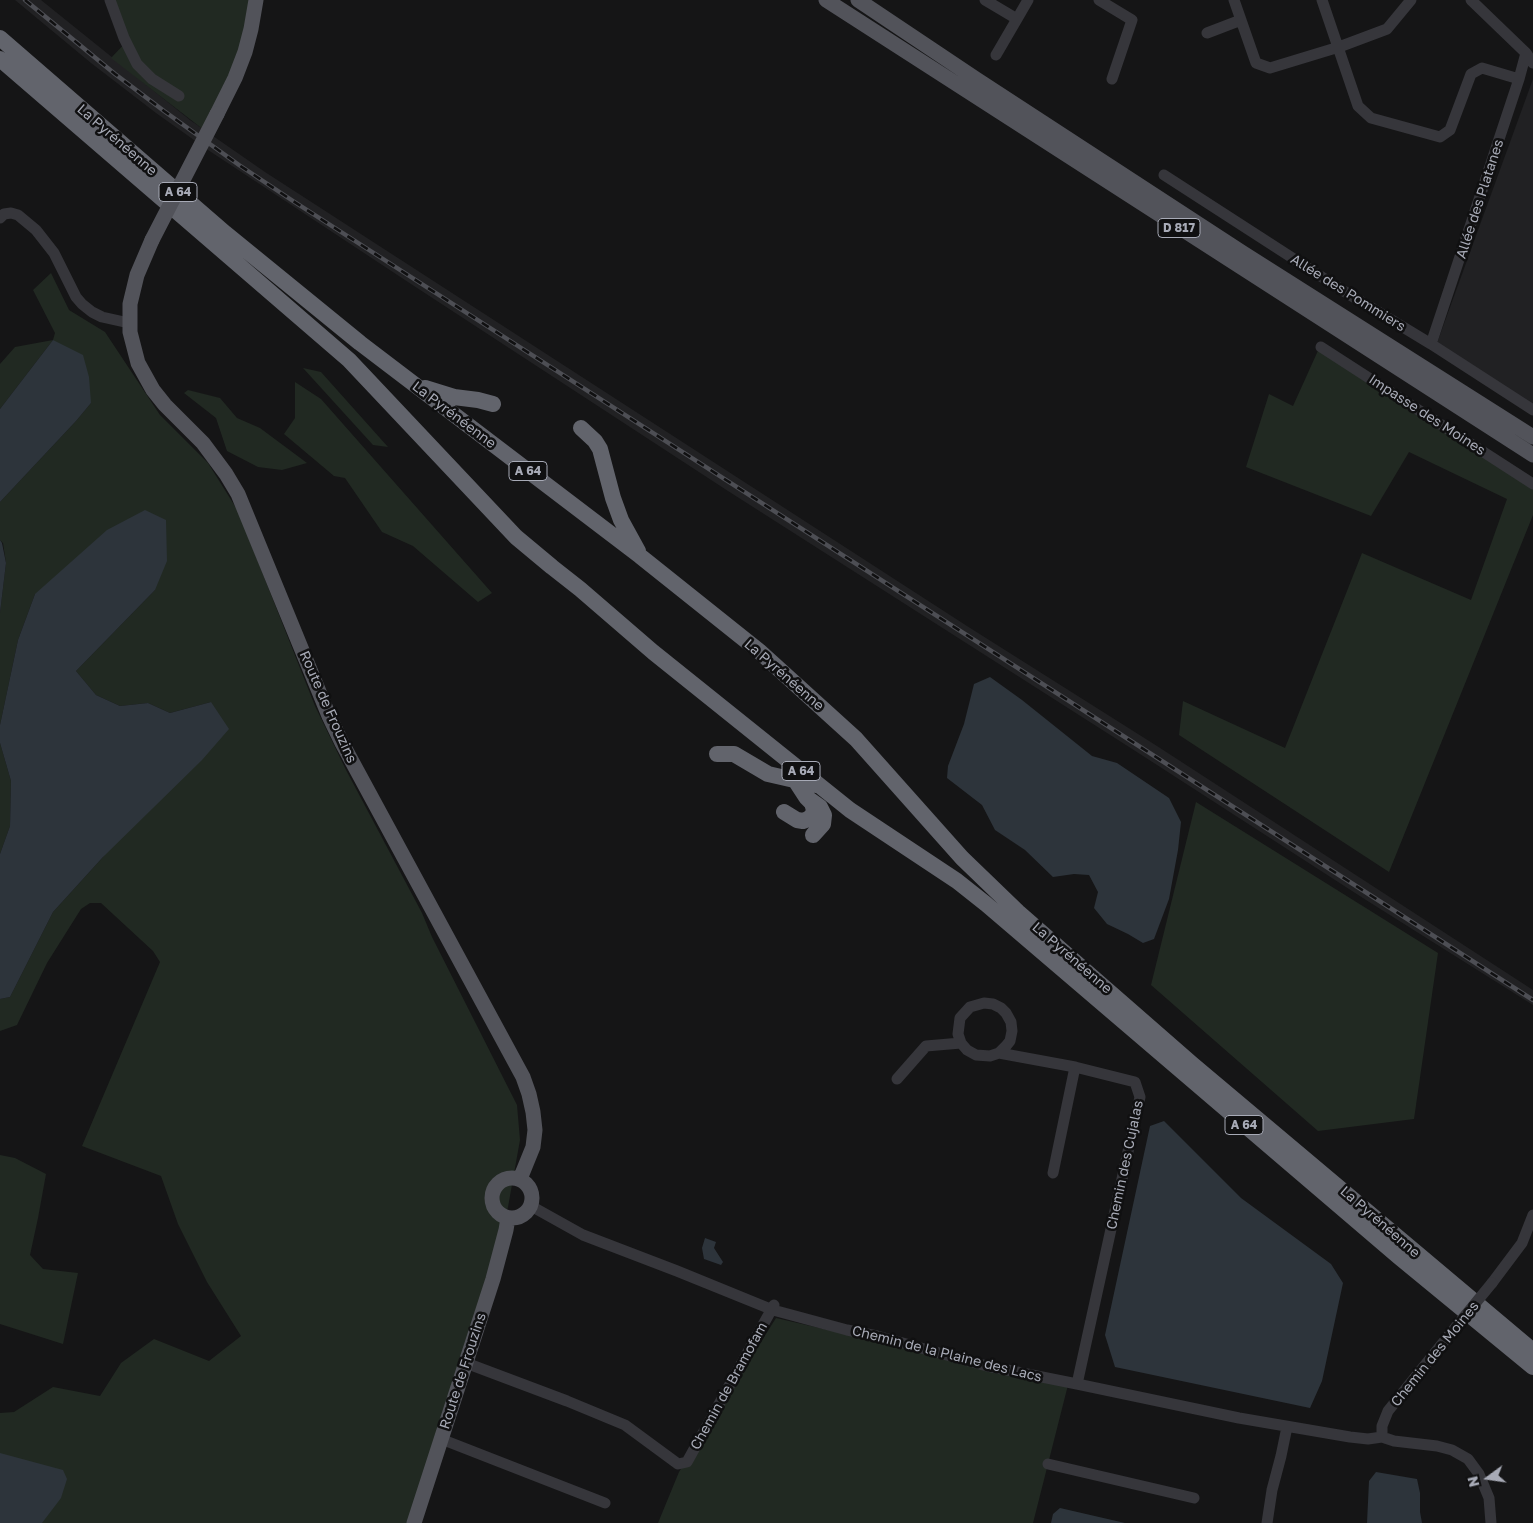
<!DOCTYPE html>
<meta charset="utf-8">
<style>
body{margin:0}
#map{position:relative;width:1533px;height:1523px;overflow:hidden;background:#151516;font-family:"Golos Text",sans-serif}
canvas{display:block}
.north{position:absolute;left:1463px;top:1453px;width:50px;height:50px;-webkit-text-stroke:4px #101011;paint-order:stroke;rotate:256deg;font-size:14px;font-weight:700;line-height:20px;text-align:center;color:#a7aab6}
.north::after{content:'';display:block;margin:auto;width:18px;height:22px;background:#a7aab6;clip-path:polygon(50% 0,100% 100%,50% 72%,0 100%)}
</style>
<div id="map">
<canvas width="1533" height="1523"></canvas>
<div class="north">N</div>
</div>
<script>
const g = document.querySelector('canvas').getContext('2d');
g.lineJoin = 'round';
function fillPath(path, color) { g.fillStyle = color; g.fill(path, 'evenodd'); }
const poly = rows => new Path2D(rows.map(r => 'M' + r).join(''));
function trace(path, color, width, dash) { g.strokeStyle = color; g.lineWidth = width; g.lineCap = dash ? 'butt' : 'round'; g.setLineDash(dash || []); g.stroke(path); }
function label(font, color, halo, rows, align = 'center') {
  g.font = font + ' "Golos Text",sans-serif'; g.lineWidth = 5; g.setLineDash([]); g.textBaseline = 'middle'; g.strokeStyle = halo; g.fillStyle = color; for (const [text, x, y, turn = 0] of rows) {
    g.save(); g.translate(x, y); g.rotate((+turn || 0) * Math.PI / 180); g.textAlign = isNaN(turn) ? turn : align; if (halo) g.strokeText(text, 0, 0); g.fillText(text, 0, 0); g.restore();
  }
}
fillPath(poly([
 [15,0,41,0,190,120,265,172,967,626,1157,746,1533,990,1533,1005,1366,900,1140,754,728,491,411,284,208,150,156,113,91,63],
 [1533,79,1533,405,1437,343]
]), '#212123');
fillPath(poly([
 [113,0,251,0,235,66,204,130,111,58,128,40],
 [51,273,69,310,105,332,160,415,208,463,238,511,315,706,346,770,422,913,432,937,517,1105,520,1140,508,1207,466,1350,408,1523,0,1523,0,1413,14,1412,53,1387,100,1396,121,1363,154,1339,209,1361,241,1336,207,1282,178,1224,161,1176,82,1146,160,962,153,951,101,903,90,903,81,909,47,963,17,1025,0,1031,0,999,10,997,53,912,103,857,211,702,170,713,148,703,120,706,96,695,76,671,155,590,35,594,18,640,0,725,0,613,6,563,3,543,0,540,0,502,76,421,91,403,53,340,0,409,0,364,15,347,53,340,55,333,33,290],
 [1321,344,1533,483,1533,515,1389,872,1179,735,1183,701,1285,748,1362,553,1471,600,1507,499,1409,452,1371,516,1246,467,1269,394,1293,406],
 [303,368,321,372,388,447,373,445],
 [295,382,321,399,492,593,478,602,413,546,382,532,345,478,334,476,284,434,295,418],
 [188,390,220,398,237,418,260,428,307,463,282,470,258,467,227,451,216,418,184,393],
 [0,743,11,781,10,826,0,854],
 [1196,802,1438,953,1414,1119,1318,1131,1151,985],
 [0,1155,15,1158,46,1174,38,1218,30,1255,43,1269,78,1273,63,1344,0,1324],
 [776,1318,1068,1385,1033,1523,658,1523,679,1472]
]), '#212922');
fillPath(poly([
 [53,340,83,355,89,377,91,403,76,421,0,502,0,409],
 [145,510,166,520,167,561,155,590,76,671,96,695,120,706,148,703,170,713,211,702,229,729,202,760,103,857,53,912,10,997,0,999,0,854,10,826,11,781,0,743,0,725,18,640,35,594,107,530],
 [0,540,2,543,6,563,0,613],
 [990,677,1022,700,1092,756,1117,763,1169,798,1181,822,1178,850,1169,899,1154,939,1143,943,1128,934,1107,924,1094,908,1098,892,1089,875,1074,874,1053,877,1025,850,995,830,982,805,947,778,948,766,964,724,974,684],
 [1164,1121,1241,1198,1331,1264,1343,1283,1322,1381,1310,1408,1115,1367,1105,1335,1150,1126],
 [705,1238,716,1242,714,1248,723,1262,721,1265,704,1259,702,1248],
 [0,1453,63,1470,67,1479,61,1498,42,1523,0,1523],
 [1376,1472,1417,1479,1420,1493,1420,1512,1422,1523,1367,1523,1369,1481],
 [1060,1508,1125,1523,1051,1523,1053,1514]
]), '#2d343b');
trace(poly([
 [110,0,124,38,137,64,152,79,179,96],
 [985,0,1017,19,1028,0],
 [1099,0,1132,20,1112,79],
 [1234,0,1256,63,1270,68,1339,47,1387,29,1411,0],
 [1322,0,1358,106,1371,118,1440,137,1450,130,1471,74,1482,68,1519,79],
 [1471,0,1526,53,1533,63],
 [1207,33,1241,20],
 [996,55,1017,19],
 [1164,175,1342,290,1431,344,1533,410],
 [0,218,4,214,11,213,18,215,36,230,54,253,76,297,82,304,92,312,102,317,129,323],
 [1431,344,1519,79,1526,53],
 [1321,347,1533,484],
 [999,1053,1006,1046,1010,1041,1012,1031,1011,1022,1006,1013,1001,1008,993,1004,984,1003,970,1007,960,1018,958,1034,961,1043,967,1050,976,1055,990,1056,999,1053,1075,1067,1135,1082,1140,1097,1077,1384],
 [897,1079,926,1046,961,1043],
 [1053,1173,1075,1067],
 [531,1206,583,1235,677,1271,773,1310,847,1330,877,1336,987,1366,1077,1384,1239,1418,1350,1437,1368,1439,1382,1437,1394,1441,1437,1446,1452,1450,1468,1459,1479,1474,1489,1498,1491,1523],
 [1492,1283,1522,1243,1533,1215],
 [466,1363,567,1401,625,1425,678,1464,687,1462,774,1305],
 [1382,1437,1382,1426,1388,1411,1450,1334],
 [441,1439,605,1503],
 [1048,1464,1194,1498],
 [1267,1523,1272,1490,1281,1456,1287,1427]
]), '#36363b', 11);
trace(poly([
 [826,0,1533,455],
 [858,0,976,79,1243,253,1533,437],
 [217,114,235,78,245,52,251,29,256,0],
 [152,240,137,275,130,304,130,332,138,363,153,390,165,405,203,443,226,474,238,494,329,716,342,743,523,1077,529,1094,533,1112,535,1130,533,1147,520,1179],
 '492 1198a20 20 0 1 1 40 0a20 20 0 1 1-40 0Z',
 [414,1523,493,1279,506,1230,508,1218]
]), '#52535a', 15);
trace(poly([
 [0,38,225,233,360,343,640,556,759,651,856,739,962,858,1018,912,1192,1064,1533,1351],
 [0,59,349,360,516,537,552,567,580,589,653,652,850,810,957,881,986,904,1399,1257,1533,1367],
 [425,388,454,397,478,400,493,404],
 [581,428,595,441,600,449,613,498,621,520,638,551],
 [717,754,734,754,768,774,816,785],
 [793,777,806,797,820,807,824,815,823,824,813,835],
 [784,812,797,820,803,821,808,819,812,816,814,810,812,803,806,797]
]), '#62646c', 16);
const rail = poly([
 [25,0,115,74,164,111,239,165,293,201,1533,1000]
]);
trace(rail, '#4d4e54', 4.5);
trace(rail, '#101011', 2.5, [8]);
trace(poly([
 [1450,1334,1492,1283]
]), '#36363b', 11);
trace(poly([
 [152,240,217,114]
]), '#52535a', 15);
for (const [x, y, w] of [
 [178,192,38],
 [1179,228,42],
 [528,471,38],
 [801,771,38],
 [1244,1125,38]
]) { const box = new Path2D(); box.roundRect(x - w / 2, y - 9.5, w, 19, 4); g.fillStyle = '#101011'; g.fill(box); trace(box, '#a7aab6', 1); }
label('bold 12px', '#a7aab6', null, [
 ["A 64",178,192],
 ["D 817",1179,228],
 ["A 64",528,471],
 ["A 64",801,771],
 ["A 64",1244,1125]
]);
label('14px', '#a7aab6', '#101011', [
 ["La Pyrénéenne",117,140,41],
 ["Allée des Platanes",1480,199,-72],
 ["Allée des Pommiers",1348,293,32],
 ["La Pyrénéenne",454,415,37],
 ["Impasse des Moines",1427,415,33],
 ["La Pyrénéenne",784,675,41],
 ["Route de Frouzins",328,707,66],
 ["La Pyrénéenne",1072,958,41],
 ["Chemin des Cujalas",1125,1165,-78],
 ["La Pyrénéenne",1380,1222,41],
 ["Chemin de la Plaine des Lacs",947,1354,14],
 ["Chemin des Moines",1435,1354,-51],
 ["Route de Frouzins",463,1371,-72],
 ["Chemin de Bramofam",729,1386,-61]
]);
</script>
